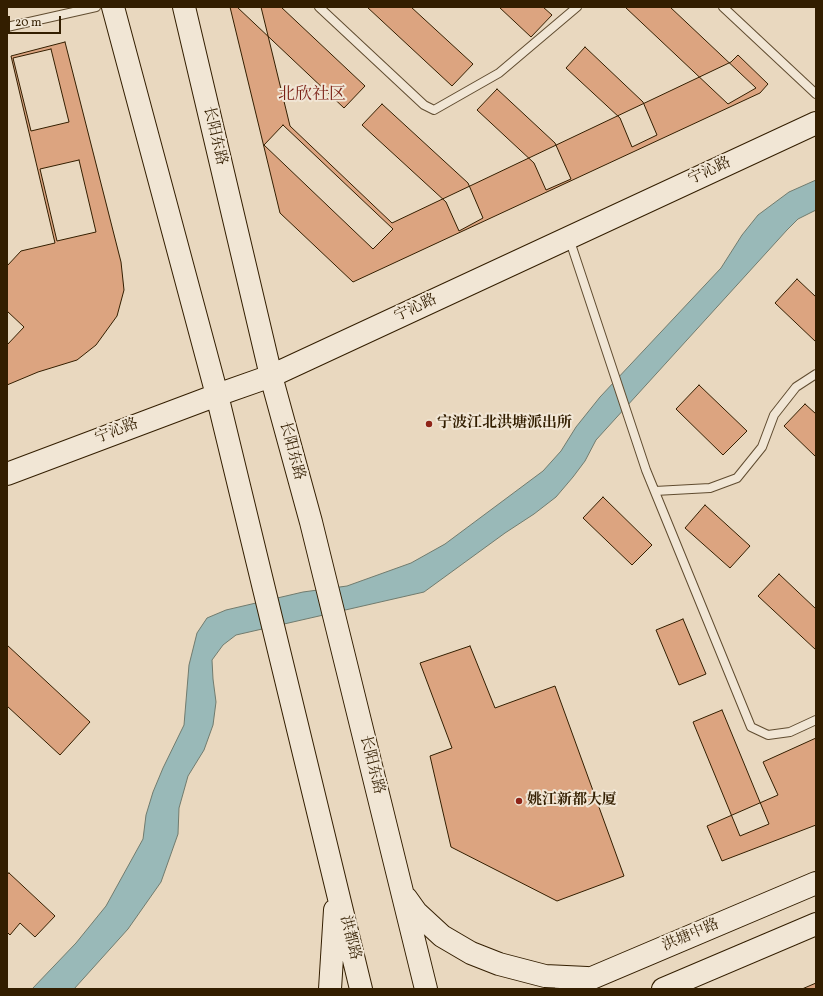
<!DOCTYPE html>
<meta charset="utf-8">
<style>
body{margin:0}
#map{position:relative;width:823px;height:996px;overflow:hidden;background:#e9d8bf;font-family:Vollkorn,serif}
canvas{display:block}
.frame{position:absolute;inset:0;border:8px solid #331e00;pointer-events:none}
.scale{position:absolute;left:8px;top:16px;width:53px;height:18px;box-sizing:border-box;border:2px solid #331e00;border-top:0;padding-left:5px;font-size:12px;line-height:14px;white-space:nowrap;color:#331e00;-webkit-text-stroke:3px #f1e6d5;paint-order:stroke}
</style>
<div id="map">
<canvas width="823" height="996"></canvas>
<div class="frame"></div>
<div class="scale">20 m</div>
</div>
<script>
const g = document.querySelector('canvas').getContext('2d');
g.lineJoin = 'round';
function fillPath(path, color) { g.fillStyle = color; g.fill(path, 'evenodd'); }
const poly = rows => new Path2D(rows.map(r => 'M' + r).join(''));
function trace(path, color, width, dash) { g.strokeStyle = color; g.lineWidth = width; g.lineCap = dash ? 'butt' : 'round'; g.setLineDash(dash || []); g.stroke(path); }
function label(font, color, halo, rows, align = 'center') {
  g.font = font + ' Vollkorn,"Noto Serif SC",serif'; g.lineWidth = 4; g.setLineDash([]); g.textBaseline = 'middle'; g.strokeStyle = halo; g.fillStyle = color; for (const [text, x, y, turn = 0] of rows) {
    g.save(); g.translate(x, y); g.rotate((+turn || 0) * Math.PI / 180); g.textAlign = isNaN(turn) ? turn : align; if (halo) g.strokeText(text, 0, 0); g.fillText(text, 0, 0); g.restore();
  }
}
const water = poly([
 [816,180,816,210,798,219,787,230,596,440,585,461,573,477,556,497,534,514,505,533,424,592,236,635,223,645,212,660,213,679,216,702,213,725,204,750,188,776,179,808,178,834,161,882,128,929,74,989,32,989,76,943,106,906,143,839,146,815,153,792,163,768,184,725,189,665,197,633,207,618,226,610,303,592,347,586,411,563,445,544,543,471,561,451,576,427,600,397,721,268,742,235,758,215,789,192,816,180]
]);
fillPath(water, '#99b9b8');
trace(water, '#707b6e', 1);
const building = poly([
 [230,7,261,7,290,126,392,223,731,62,738,55,768,84,760,93,353,282,280,213,230,7],
 [237,7,281,7,365,86,344,108,237,7],
 [367,7,411,7,473,64,452,86,367,7],
 [499,7,543,7,552,15,531,37,499,7],
 [625,7,670,7,756,88,728,104,625,7],
 [65,42,121,262,124,290,117,316,96,345,77,360,38,372,7,385,7,266,21,251,55,243,11,56,65,42],
 [585,47,643,102,657,135,632,147,620,118,566,68,585,47],
 [51,49,69,122,31,131,13,58,51,49],
 [497,89,555,143,571,179,546,190,534,163,477,110,497,89],
 [382,104,468,183,483,218,459,231,446,202,362,125,382,104],
 [283,125,393,229,373,249,264,145,283,125],
 [79,160,96,232,57,241,40,169,79,160],
 [797,279,816,297,816,342,775,303,797,279],
 [7,311,24,327,7,345,7,311],
 [699,385,747,431,723,455,676,409,699,385],
 [805,404,816,414,816,457,784,426,805,404],
 [603,497,652,545,632,565,583,518,603,497],
 [705,505,750,546,730,568,685,528,705,505],
 [779,574,816,609,816,650,758,596,779,574],
 [683,619,706,674,679,685,656,630,683,619],
 [7,645,90,722,60,755,7,706,7,645],
 [470,646,495,708,555,686,624,876,557,901,451,847,430,756,452,748,420,663,470,646],
 [722,710,769,824,740,836,693,722,722,710],
 [816,738,816,825,722,861,707,826,778,795,763,762,816,738],
 [9,873,55,916,35,937,20,923,10,935,7,932,7,874,9,873],
 [816,983,816,989,802,989,816,983]
]);
fillPath(building, '#dca480');
trace(building, '#331e00', 1);
const lane = poly([
 [319,7,424,105,434,110,499,73,577,7],
 [723,7,816,94],
 [7,27,96,7],
 [569,238,646,470,751,727,768,735,790,732,816,720],
 [655,491,710,488,737,478,762,447,774,415,796,387,816,374]
]);
const secondary = poly([
 [113,7,217,395,361,989],
 [184,7,271,376,311,522,426,989],
 [7,474,217,395,271,376,816,123],
 [406,898,416,912,442,936,471,953,499,964,545,976,587,978],
 [330,989,335,910],
 [566,989,816,883],
 [663,989,816,924]
]);
trace(lane, '#604c30', 10);
trace(secondary, '#331e00', 24);
trace(lane, '#f1e6d5', 8);
trace(secondary, '#f1e6d5', 22);
for (const [x, y, r, color] of [
 [429,424,4,"#8f2418"],
 [519,801,4,"#8f2418"]
]) { const dot = new Path2D(); dot.arc(x, y, r, 0, 2 * Math.PI); g.fillStyle = color; g.fill(dot); trace(dot, '#f1e6d5', 1.5); }
label('15px', '#331e00', '#f1e6d5', [
 ["长阳东路",214,136,77],
 ["宁沁路",710,172,-25],
 ["宁沁路",416,309,-25],
 ["宁沁路",117,432,-21],
 ["长阳东路",291,451,75],
 ["长阳东路",371,765,76],
 ["洪塘中路",691,936,-23],
 ["洪都路",349,938,76]
]);
label('bold 15px', '#331e00', '#f1e6d5', [
 ["宁波江北洪塘派出所",437,424],
 ["姚江新都大厦",527,801]
], 'left');
label('17px', '#7a1f14', '#f1e6d5', [
 ["北欣社区",312,96]
]);
</script>
